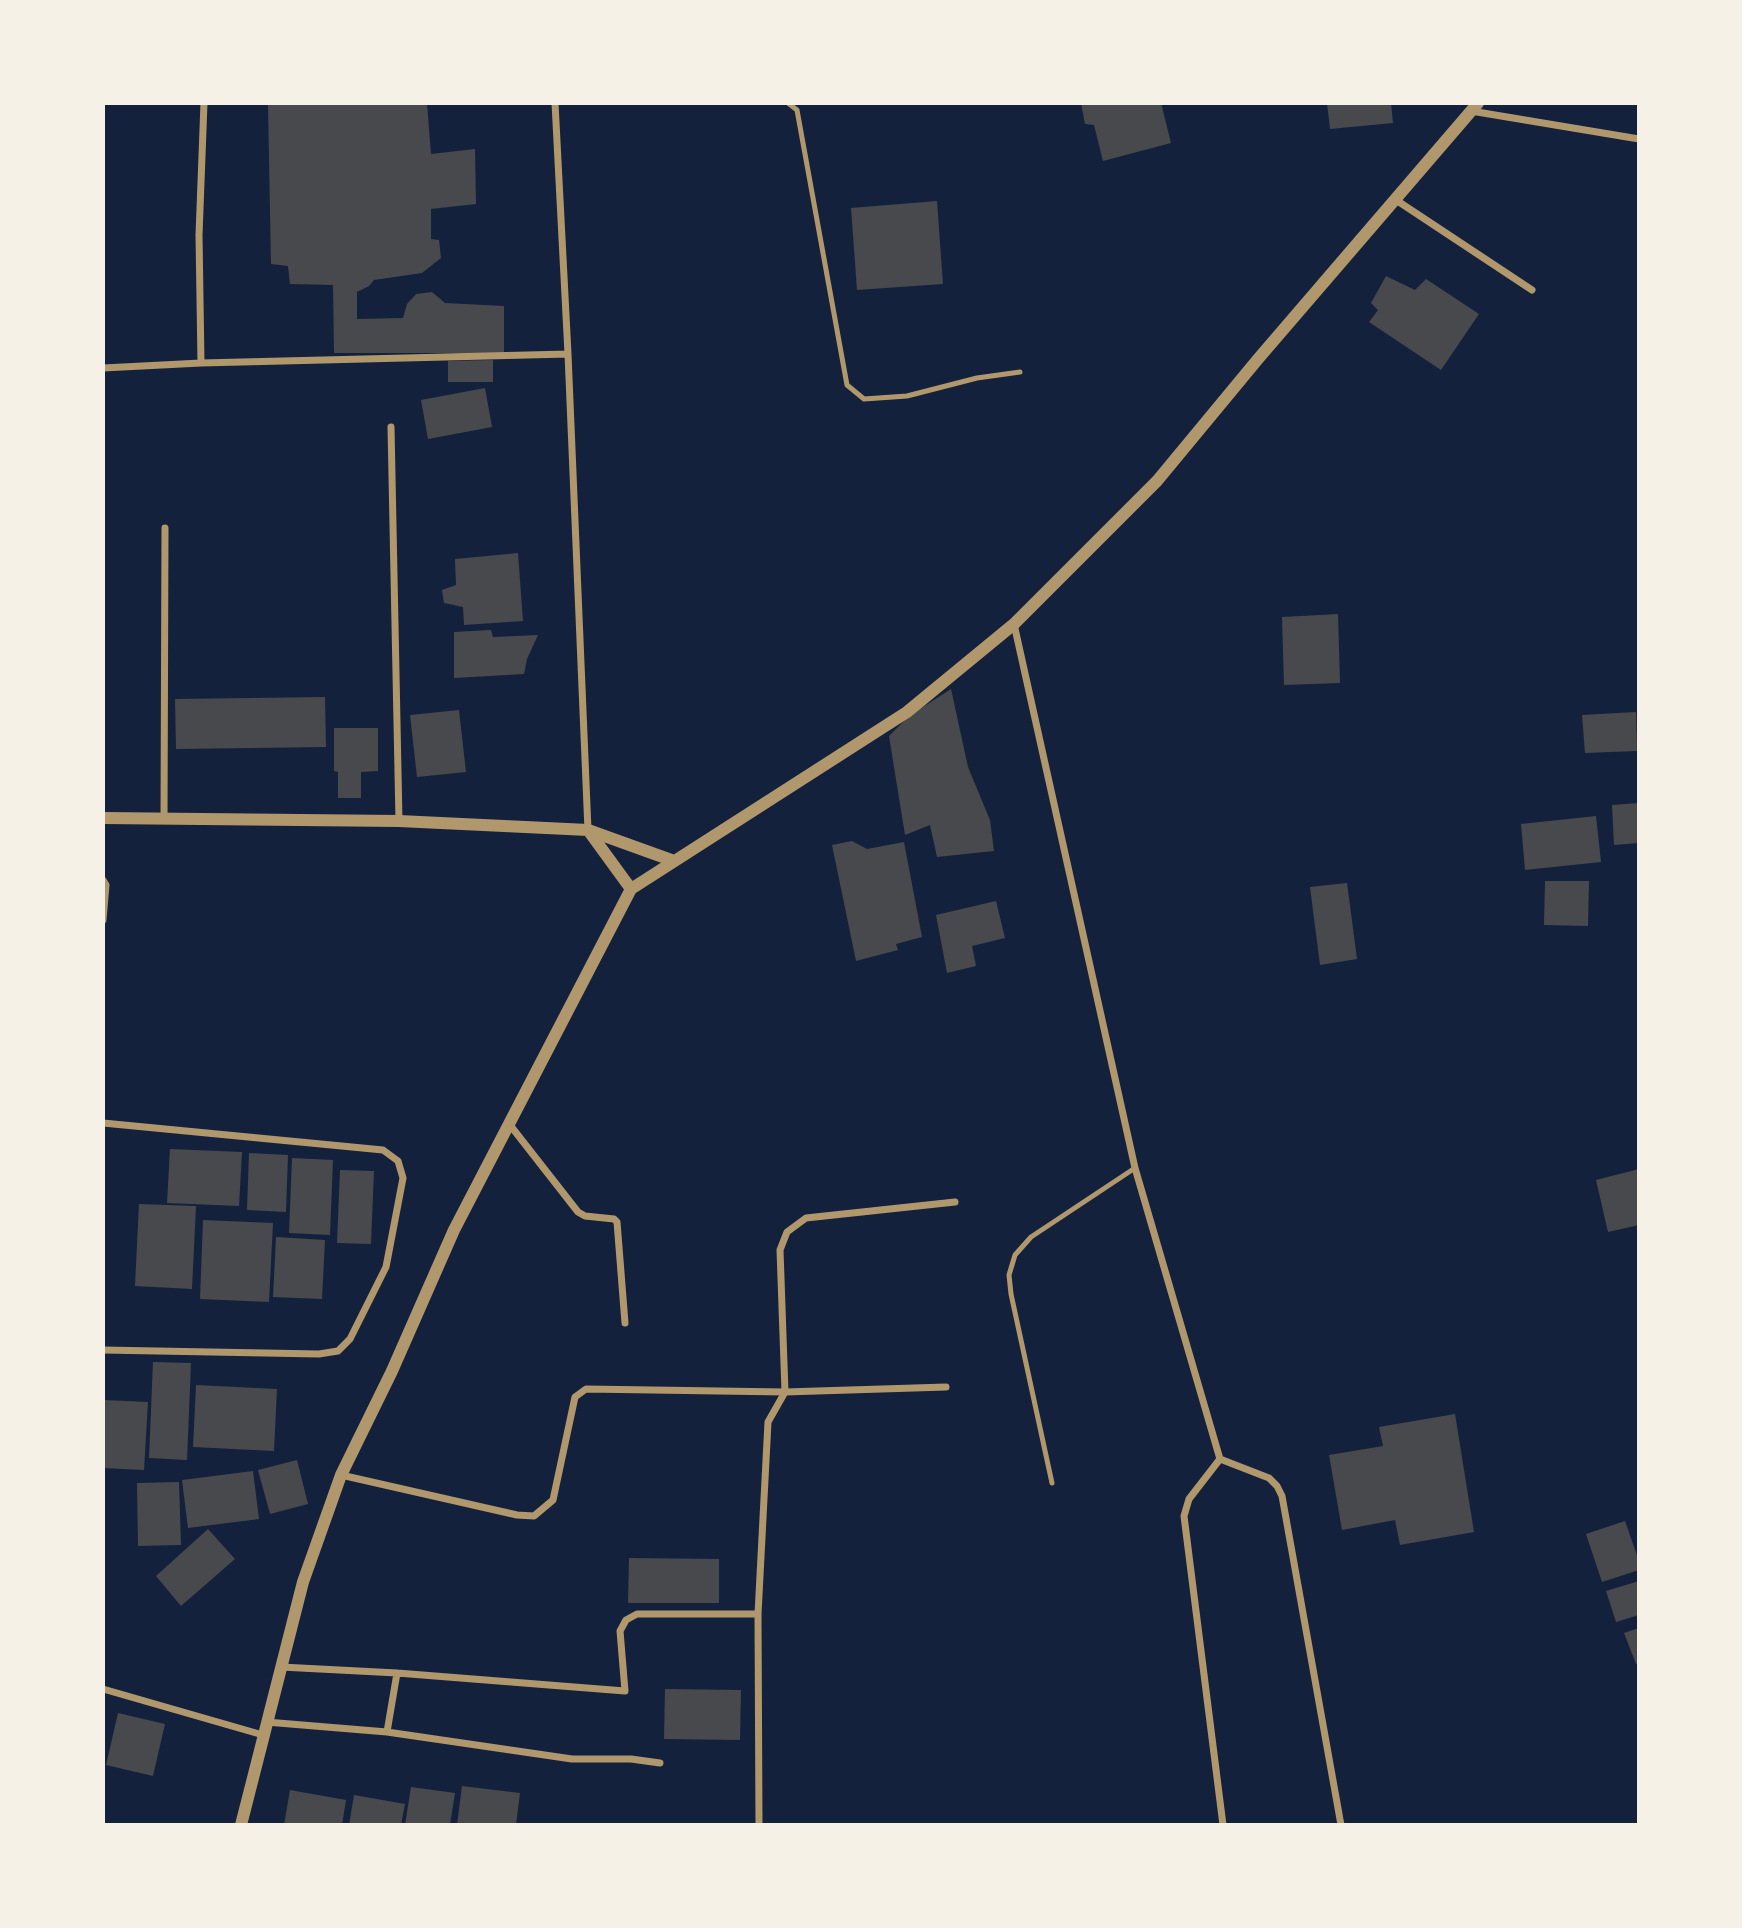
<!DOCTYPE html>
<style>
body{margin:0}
#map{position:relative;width:1742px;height:1928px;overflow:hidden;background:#14213d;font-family:Lora,serif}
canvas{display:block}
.frame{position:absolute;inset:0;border:105px solid #f6f1e7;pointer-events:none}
</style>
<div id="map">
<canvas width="1742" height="1928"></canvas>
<div class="frame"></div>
</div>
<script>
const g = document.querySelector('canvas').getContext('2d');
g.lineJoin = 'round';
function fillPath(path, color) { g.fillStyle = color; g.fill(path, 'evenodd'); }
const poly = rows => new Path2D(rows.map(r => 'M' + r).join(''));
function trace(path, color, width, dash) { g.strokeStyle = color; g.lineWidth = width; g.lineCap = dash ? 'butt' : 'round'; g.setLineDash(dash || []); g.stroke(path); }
fillPath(poly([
 [274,103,427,103,431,154,475,149,476,204,431,209,431,239,439,240,441,258,422,273,374,280,369,286,357,292,357,319,403,318,407,304,416,294,432,292,445,303,504,306,504,353,334,353,333,285,290,284,288,266,271,264,268,105],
 [1081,103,1161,103,1171,143,1103,161,1094,125,1085,124],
 [1327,103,1391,103,1393,123,1330,129],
 [937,201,943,284,857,290,851,208],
 [1386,276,1415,290,1426,279,1479,314,1441,370,1369,322,1378,310,1371,303],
 [493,360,493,382,448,382,448,361],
 [485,388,492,427,428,439,421,400],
 [518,553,523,621,464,625,463,607,444,603,442,590,456,585,455,559],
 [1338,614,1340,683,1284,685,1282,617],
 [491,630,493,637,538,635,527,659,524,674,454,678,454,632],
 [951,689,968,767,990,820,994,851,937,857,930,825,905,835,889,736,909,716],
 [325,697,326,747,176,749,175,699],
 [459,710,466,772,417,777,410,715],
 [1636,712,1637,751,1585,753,1582,715],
 [334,728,378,728,378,771,361,772,361,798,338,798,338,772,334,771],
 [1639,803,1639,843,1614,845,1612,805],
 [1596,816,1601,862,1525,870,1521,824],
 [852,841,867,849,904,842,922,937,896,944,898,950,856,961,832,845],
 [1545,881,1589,881,1588,926,1544,925],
 [1347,883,1357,959,1320,965,1310,887],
 [996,901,1005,938,972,946,976,966,947,973,936,915],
 [170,1149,242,1152,239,1206,167,1203],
 [249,1153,288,1155,286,1212,247,1210],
 [292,1158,333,1160,330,1235,289,1233],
 [1639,1169,1639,1225,1608,1232,1596,1180],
 [340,1170,374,1171,371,1244,337,1243],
 [139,1204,196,1206,192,1289,135,1286],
 [203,1220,273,1223,269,1302,200,1299],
 [276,1237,325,1240,322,1299,273,1297],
 [153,1362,191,1363,187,1460,149,1458],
 [196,1385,277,1389,274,1451,193,1447],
 [104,1400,148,1402,144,1470,103,1468],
 [1455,1414,1474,1532,1400,1545,1395,1520,1342,1530,1329,1455,1383,1446,1379,1427],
 [297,1460,308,1504,270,1514,258,1470],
 [253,1471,259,1519,188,1528,182,1480],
 [179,1482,181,1545,138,1546,137,1483],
 [1625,1521,1639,1561,1639,1570,1602,1582,1586,1534],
 [208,1529,235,1559,181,1606,156,1576],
 [629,1558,719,1559,719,1603,628,1603],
 [1639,1581,1639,1615,1616,1622,1606,1591],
 [1639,1628,1639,1663,1636,1664,1624,1633],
 [665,1689,741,1690,740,1740,664,1739],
 [118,1713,165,1724,153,1776,106,1765],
 [462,1786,520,1793,516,1825,457,1825],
 [411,1787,455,1793,450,1825,405,1825],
 [290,1790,346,1800,342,1825,284,1825],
 [354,1795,405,1804,401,1825,349,1825]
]), '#48494c');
trace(poly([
 [788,103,797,110,847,385,864,399,907,396,977,378,1020,372],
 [1052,1483,1011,1294,1009,1275,1015,1255,1031,1237,1135,1168]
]), '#b1986c', 5);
trace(poly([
 [555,103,568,354,588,830],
 [1471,111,1639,139],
 [1396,200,1532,290],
 [201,363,199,235,204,103],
 [103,368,201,363,568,354],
 [391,427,399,821],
 [1014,624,1135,1168,1220,1459,1269,1478,1277,1486,1282,1496,1341,1825],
 [164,820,165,528],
 [103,880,106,885,103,920],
 [103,1123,383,1150,398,1161,403,1178,386,1267,350,1339,338,1351,319,1354,103,1350],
 [510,1125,578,1212,585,1216,614,1219,617,1222,625,1323],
 [1220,1459,1189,1499,1184,1516,1223,1825],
 [341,1475,517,1515,534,1516,553,1500,575,1397,586,1389,785,1392,780,1250,787,1232,806,1218,955,1202],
 [281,1667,397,1673,625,1691,620,1631,626,1620,637,1614,758,1614],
 [103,1689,263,1735],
 [266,1722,387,1732,572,1759,631,1759,660,1763],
 [387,1732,397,1673],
 [759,1825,758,1614,768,1422,785,1392,946,1387]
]), '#b1986c', 7);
trace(poly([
 [103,818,399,821,588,830,674,861],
 [588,830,631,889],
 [241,1825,303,1582,341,1475,392,1371,454,1230,631,889,907,712,1014,624,1157,481,1258,359,1478,103]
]), '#b1986c', 12);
</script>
